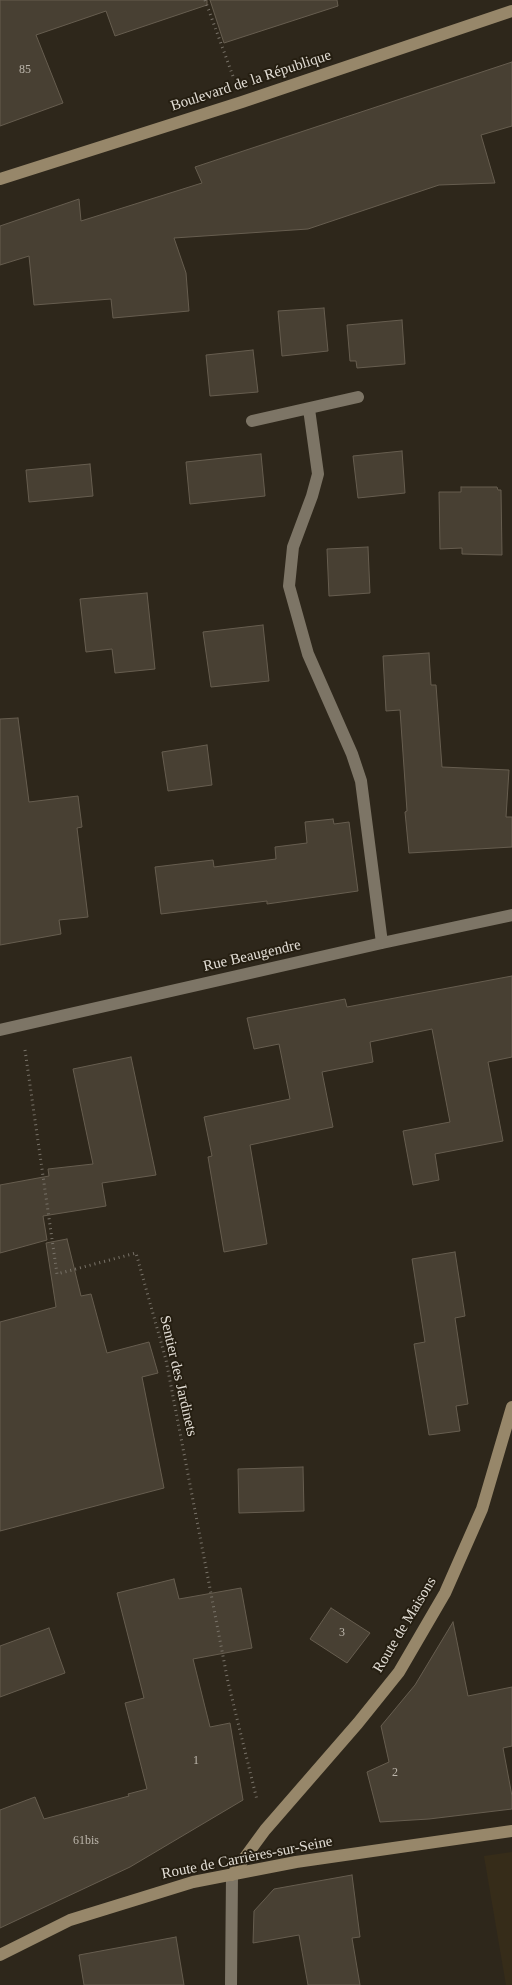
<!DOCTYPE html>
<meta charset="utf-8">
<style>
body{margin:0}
canvas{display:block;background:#2e271b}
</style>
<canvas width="512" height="1985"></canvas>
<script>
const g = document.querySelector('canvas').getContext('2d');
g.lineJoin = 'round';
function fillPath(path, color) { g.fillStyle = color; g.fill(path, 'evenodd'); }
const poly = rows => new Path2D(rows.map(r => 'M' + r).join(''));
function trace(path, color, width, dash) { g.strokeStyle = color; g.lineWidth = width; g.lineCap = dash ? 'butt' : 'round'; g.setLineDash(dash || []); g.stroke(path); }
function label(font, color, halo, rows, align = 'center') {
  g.font = font + ' "Times New Roman",serif'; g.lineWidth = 4; g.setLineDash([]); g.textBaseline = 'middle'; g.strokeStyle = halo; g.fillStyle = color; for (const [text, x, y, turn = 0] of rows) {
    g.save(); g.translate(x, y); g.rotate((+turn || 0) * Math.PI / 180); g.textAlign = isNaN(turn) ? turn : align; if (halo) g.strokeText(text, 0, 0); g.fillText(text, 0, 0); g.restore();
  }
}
fillPath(poly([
 [512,1852,512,1985,506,1985,484,1856]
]), '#362c19');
const building = poly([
 [0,0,207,0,207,5,115,36,106,11,36,35,63,103,0,126,0,0],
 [210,0,337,0,338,6,224,43,210,0],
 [512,62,512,126,481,135,495,183,439,185,308,229,174,238,186,273,189,311,113,318,111,299,34,305,29,256,0,265,0,226,79,199,81,221,202,183,195,167,512,62],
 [324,308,328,351,282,356,278,311,324,308],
 [402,320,405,364,357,368,356,361,350,361,347,325,402,320],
 [253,350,258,392,210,396,206,355,253,350],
 [402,451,405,493,358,498,353,456,402,451],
 [261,454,265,496,190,504,186,462,261,454],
 [90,464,93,496,29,502,26,470,90,464],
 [461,487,497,487,498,490,501,490,502,555,462,554,462,548,440,549,439,492,461,492,461,487],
 [368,547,370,593,329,596,327,549,368,547],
 [147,593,155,669,115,673,112,649,86,652,80,599,147,593],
 [263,625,269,681,211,687,203,632,263,625],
 [429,653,431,685,436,685,442,767,509,770,506,817,512,817,512,847,409,853,405,812,407,811,400,710,386,711,383,656,429,653],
 [18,718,29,802,78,796,82,827,77,828,88,917,59,920,61,934,0,945,0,719,18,718],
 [207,745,212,785,168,791,162,752,207,745],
 [333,819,334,824,349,822,358,891,267,904,267,901,161,914,155,867,213,860,214,867,276,859,275,847,307,843,305,822,333,819],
 [512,976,512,1057,488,1062,503,1141,435,1154,439,1180,413,1185,403,1131,450,1122,432,1029,370,1042,373,1062,322,1072,333,1127,250,1145,267,1244,224,1252,208,1157,212,1156,204,1117,290,1099,279,1044,254,1049,247,1018,345,999,347,1007,512,976],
 [131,1057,156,1175,102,1183,106,1206,43,1216,47,1240,0,1253,0,1185,49,1176,48,1169,93,1164,73,1069,131,1057],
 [67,1239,81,1296,91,1294,107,1353,149,1342,158,1373,142,1377,164,1488,0,1531,0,1322,56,1307,46,1243,67,1239],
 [455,1252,465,1316,455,1318,468,1404,456,1406,460,1431,429,1435,414,1344,425,1342,412,1259,455,1252],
 [303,1467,304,1511,239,1513,238,1469,303,1467],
 [174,1579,179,1599,241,1588,252,1648,193,1659,210,1727,230,1723,243,1800,130,1867,0,1928,0,1810,35,1797,44,1819,129,1796,128,1794,147,1789,125,1703,144,1698,117,1593,174,1579],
 [331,1608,370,1633,347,1663,310,1639,331,1608],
 [453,1622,468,1696,512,1687,512,1746,503,1748,512,1796,512,1809,429,1819,380,1822,367,1772,389,1762,381,1726,415,1685,453,1622],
 [49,1628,65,1673,0,1697,0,1646,49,1628],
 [352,1875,360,1937,352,1938,360,1985,308,1985,299,1935,253,1943,254,1911,274,1889,352,1875],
 [176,1937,184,1985,84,1985,79,1955,176,1937]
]);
fillPath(building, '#484033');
trace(building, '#665d4f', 1);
trace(poly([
 [205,0,234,79],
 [25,1050,57,1274,136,1253,166,1360,228,1682,257,1800]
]), '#787268', 3, [1, 4]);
trace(poly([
 [309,409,318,474,312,496,293,547,289,586,308,654,352,754,361,781,382,943],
 [252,421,358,397],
 [0,1030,382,943,512,915],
 [231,1985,232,1875]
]), '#7d7566', 12);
trace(poly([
 [0,179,242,102,512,11],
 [232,1875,265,1830,358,1723,399,1672,445,1593,482,1509,512,1407],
 [0,1955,70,1920,193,1882,296,1862,512,1831]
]), '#97876a', 12);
label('12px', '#bcb6ac', null, [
 ["85",25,70],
 ["3",342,1633],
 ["1",196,1761],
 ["2",395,1773],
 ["61bis",86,1841]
]);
label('15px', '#e2ddd5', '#251e11', [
 ["Boulevard de la République",251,81,-18],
 ["Rue Beaugendre",252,956,-13],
 ["Sentier des Jardinets",178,1376,77],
 ["Route de Maisons",405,1625,-59],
 ["Route de Carrières-sur-Seine",247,1858,-11]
]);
</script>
